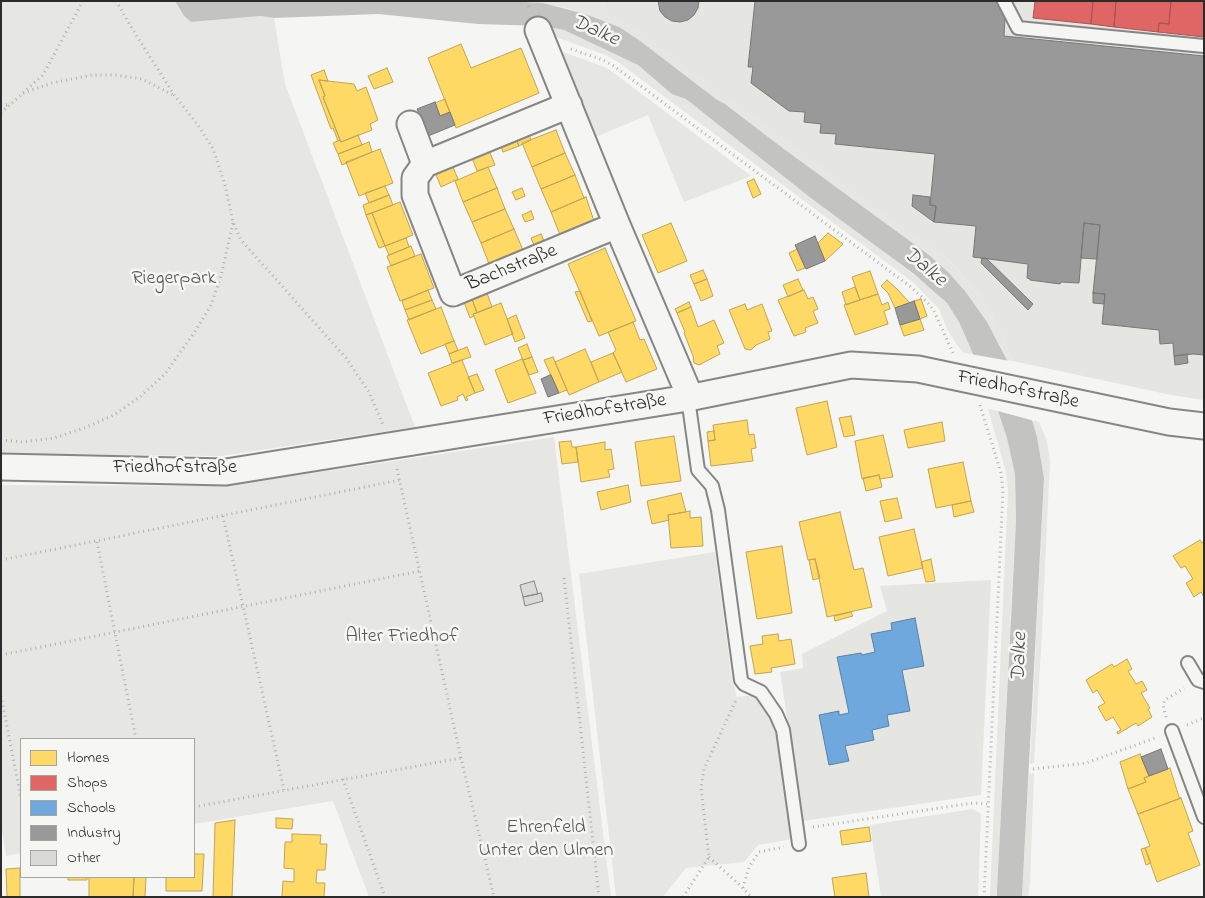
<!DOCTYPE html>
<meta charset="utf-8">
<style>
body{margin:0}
#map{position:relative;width:1205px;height:898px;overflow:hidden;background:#f5f5f3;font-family:"Indie Flower",sans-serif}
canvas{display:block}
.frame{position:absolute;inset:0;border:2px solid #2b2b2b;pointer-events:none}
.legend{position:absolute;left:20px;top:738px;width:175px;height:140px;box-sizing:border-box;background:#f6f6f2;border:1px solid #a5a5a2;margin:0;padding:6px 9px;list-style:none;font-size:15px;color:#2b2b2b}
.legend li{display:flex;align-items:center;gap:10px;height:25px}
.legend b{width:25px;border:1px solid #a5a5a2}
</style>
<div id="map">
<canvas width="1205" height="898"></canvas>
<div class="frame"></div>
<ul class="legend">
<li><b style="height:14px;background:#ffd966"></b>Homes</li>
<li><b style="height:14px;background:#e06666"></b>Shops</li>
<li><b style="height:14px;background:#6fa8dc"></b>Schools</li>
<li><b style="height:14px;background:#999"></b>Industry</li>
<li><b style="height:14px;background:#d9d9d8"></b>Other</li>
</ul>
</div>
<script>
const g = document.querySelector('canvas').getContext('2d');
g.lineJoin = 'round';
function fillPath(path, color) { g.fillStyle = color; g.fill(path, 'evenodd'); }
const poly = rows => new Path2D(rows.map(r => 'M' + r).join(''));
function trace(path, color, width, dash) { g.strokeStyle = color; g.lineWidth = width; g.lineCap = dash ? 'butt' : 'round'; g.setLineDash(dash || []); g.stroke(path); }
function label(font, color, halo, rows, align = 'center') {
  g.font = font + ' "Indie Flower",sans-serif'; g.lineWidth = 5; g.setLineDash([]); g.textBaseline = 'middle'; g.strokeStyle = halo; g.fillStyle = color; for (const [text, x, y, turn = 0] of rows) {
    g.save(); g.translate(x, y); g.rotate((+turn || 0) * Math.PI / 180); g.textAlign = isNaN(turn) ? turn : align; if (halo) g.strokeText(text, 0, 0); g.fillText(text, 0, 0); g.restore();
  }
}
fillPath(poly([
 [605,1,1204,1,1204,400,1171,395,1013,361,1000,332,983,300,952,263,604,10],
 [991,580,981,795,803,821,780,672,803,668,802,654,887,611,880,586]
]), '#e5e5e2');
fillPath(poly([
 [1,1,175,1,184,16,191,22,260,16,274,18,285,84,415,427,221,456,1,454],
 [503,1,605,1,604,10,638,29,952,263,983,300,1000,332,1013,361,1007,360,996,338,965,291,949,273,929,255,784,149,725,104,716,99,639,40,618,27,569,9,543,3],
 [543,26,564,30,638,65,672,93,686,99,931,288,947,303,959,322,973,354,964,353,957,345,947,329,939,309,914,283,618,62,605,55,551,35],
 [552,48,607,68,751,176,684,202,648,115,591,139],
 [988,409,998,411,1007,438,1015,474,1016,521,1012,587,997,897,990,897,990,895,1008,490,1006,472],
 [1032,420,1039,422,1047,441,1050,461,1041,651,1034,763,1030,764,1044,478,1037,437],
 [554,437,611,897,369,897,333,801,194,824,194,739,21,739,21,853,6,856,1,822,1,485,227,486],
 [715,552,732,680,737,697,754,695,760,702,774,723,779,737,793,839,758,845,744,862,686,868,663,897,616,897,579,574],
 [1034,773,1030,883,1028,897,1022,897,1029,774],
 [973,809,981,814,978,897,881,897,870,825]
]), '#e6e6e2');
fillPath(poly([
 [175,1,503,1,543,3,585,14,619,27,639,40,716,99,725,104,784,149,929,255,949,273,965,291,987,322,1007,360,1032,420,1037,437,1044,478,1022,897,997,897,997,890,1016,521,1015,474,1007,438,998,411,959,322,947,303,914,274,811,198,686,99,672,94,638,65,564,30,543,26,478,24,378,14,274,18,260,16,191,22,184,16]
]), '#c3c3c1');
fillPath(poly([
 [970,354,1010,361,1035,421,994,410]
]), '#f5f5f3');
const homes = poly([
 [461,44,471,68,521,48,539,93,456,128,428,58,461,44],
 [387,68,393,82,374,89,368,76,387,68],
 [324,70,328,81,319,80,325,96,323,97,340,140,338,141,333,128,331,129,311,75,324,70],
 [319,80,354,84,357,91,366,87,378,120,370,124,372,130,341,142,323,97,325,96,319,80],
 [445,99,450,112,440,116,435,103,445,99],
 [556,130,565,153,532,167,522,143,556,130],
 [528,132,531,140,519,146,515,137,528,132],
 [358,135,362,145,338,154,333,143,340,140,341,142,358,135],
 [515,137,519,146,503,152,500,143,515,137],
 [369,142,372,152,342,165,338,154,369,142],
 [488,148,495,165,477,171,471,155,488,148],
 [380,149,393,183,359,196,346,162,380,149],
 [565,153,575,175,541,189,532,167,565,153],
 [451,163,458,179,441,187,434,170,451,163],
 [488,167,497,188,463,202,455,181,488,167],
 [575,175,584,198,586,197,551,212,541,189,575,175],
 [754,179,761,194,753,198,747,182,754,179],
 [385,186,389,195,369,203,365,193,385,186],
 [497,188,505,209,472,222,463,202,497,188],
 [522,188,525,196,516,200,512,192,522,188],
 [389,195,393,205,366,215,363,205,389,195],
 [586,197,594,221,560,235,551,212,586,197],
 [400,202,413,235,385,246,372,213,400,202],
 [505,209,514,229,481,243,472,222,505,209],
 [531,211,534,219,525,222,522,215,531,211],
 [372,213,385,246,379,248,366,215,372,213],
 [671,223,687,261,658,273,642,235,671,223],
 [514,229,523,250,489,264,481,243,514,229],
 [828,233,843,244,825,261,818,243,828,233],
 [541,234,544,241,534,245,531,238,541,234],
 [406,238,409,247,389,255,385,246,406,238],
 [411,246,415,256,391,266,387,256,411,246],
 [605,248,636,321,599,336,568,264,605,248],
 [797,249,805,268,797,271,789,253,797,249],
 [421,254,434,288,400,301,387,267,421,254],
 [703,270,707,279,694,284,690,275,703,270],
 [870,271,878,294,860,300,852,277,870,271],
 [707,279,713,296,701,301,694,284,707,279],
 [798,279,803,290,788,297,783,285,798,279],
 [887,280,897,289,910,303,895,308,888,293,881,286,887,280],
 [855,287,860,300,846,305,842,292,855,287],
 [428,290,432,300,405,310,402,301,428,290],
 [804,290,808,299,813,297,818,309,813,311,818,323,805,328,806,332,794,336,778,300,804,290],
 [580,291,592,321,588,322,575,292,580,291],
 [487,293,492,307,477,313,472,299,487,293],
 [878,294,882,305,888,302,890,309,884,311,888,324,855,335,844,305,878,294],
 [472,299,477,313,473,314,474,316,470,318,464,302,472,299],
 [921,299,927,316,920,319,914,301,921,299],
 [432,300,436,309,409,320,405,310,432,300],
 [689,302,691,307,677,313,675,309,689,302],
 [501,303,513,334,485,345,473,314,501,303],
 [745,304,747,310,762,304,772,331,768,332,770,339,756,345,751,350,745,349,729,310,745,304],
 [441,307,454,341,421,354,407,320,441,307],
 [691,307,698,327,714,320,724,343,717,346,720,354,699,365,694,363,693,356,684,333,685,332,677,313,691,307],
 [516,315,525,338,515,342,507,319,516,315],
 [920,319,924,330,904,336,900,325,920,319],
 [633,322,640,340,644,339,657,369,626,382,613,353,616,350,608,332,633,322],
 [454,341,458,350,449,354,445,344,454,341],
 [527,344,532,357,523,360,518,348,527,344],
 [467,347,471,357,452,363,449,354,467,347],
 [585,349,599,382,569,395,555,362,585,349],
 [613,353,622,372,599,382,591,362,613,353],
 [532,357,538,372,529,375,523,360,532,357],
 [553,357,567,390,559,393,544,360,553,357],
 [522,359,536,393,508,403,495,370,522,359],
 [462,360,475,393,466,397,468,400,466,401,463,394,457,397,458,400,441,406,428,373,462,360],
 [477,374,484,390,475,393,468,377,477,374],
 [827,401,837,447,807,455,796,408,827,401],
 [851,416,855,435,844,437,839,418,851,416],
 [747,420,749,435,754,434,756,448,751,449,753,461,711,466,708,441,715,440,713,425,747,420],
 [942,422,945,441,908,448,904,430,942,422],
 [714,431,715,440,708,441,707,432,714,431],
 [883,435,893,477,880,479,879,475,862,479,855,441,883,435],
 [674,436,681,481,641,486,635,442,674,436],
 [571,441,572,447,576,447,578,462,562,464,559,442,571,441],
 [605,442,605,450,611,449,614,469,608,470,610,477,581,482,576,447,605,442],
 [963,462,971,501,936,508,928,469,963,462],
 [879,475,882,487,866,491,863,478,879,475],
 [628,485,631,502,601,510,597,492,628,485],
 [681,493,686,512,668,515,669,520,652,524,647,501,681,493],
 [897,498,902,518,885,522,880,501,897,498],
 [971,501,974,512,954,517,952,505,971,501],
 [690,511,690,518,701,517,703,546,671,548,668,515,690,511],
 [840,512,854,570,863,568,872,607,827,617,815,559,808,560,799,522,840,512],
 [914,529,923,568,888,576,879,537,914,529],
 [1200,540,1202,543,1204,542,1204,597,1201,592,1194,597,1186,583,1193,579,1185,566,1181,568,1173,556,1200,540],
 [782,546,792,613,757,619,746,552,782,546],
 [815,559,820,578,813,580,809,560,815,559],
 [931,559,935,581,926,582,921,562,931,559],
 [851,612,853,616,835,621,834,616,851,612],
 [778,634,779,641,791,639,795,664,771,668,772,672,755,674,750,646,763,644,762,636,778,634],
 [1127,659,1132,669,1128,671,1136,684,1142,681,1147,690,1141,693,1150,708,1148,709,1152,717,1138,726,1136,723,1118,734,1117,732,1121,730,1113,717,1106,721,1098,707,1105,703,1097,690,1093,693,1086,680,1112,664,1114,667,1127,659],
 [1140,754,1149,776,1144,778,1146,782,1128,789,1120,762,1140,754],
 [1170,768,1179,797,1181,798,1138,814,1128,789,1146,782,1144,778,1170,768],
 [1181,798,1193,831,1188,833,1200,865,1157,882,1145,848,1150,846,1138,814,1181,798],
 [276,818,293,819,292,829,276,828,276,818],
 [235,820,232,897,213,897,215,823,235,820],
 [869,827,871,841,842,845,840,831,869,827],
 [292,834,321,835,320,844,327,844,325,870,317,870,316,883,325,883,324,897,282,897,283,881,294,882,294,869,284,868,285,842,292,842,292,834],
 [1145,848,1151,863,1146,865,1141,849,1145,848],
 [194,854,204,854,202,891,166,891,166,877,194,877,194,854],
 [20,868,20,897,7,897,6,869,20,868],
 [866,873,869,897,835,897,832,878,866,873],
 [68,877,87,877,87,880,68,880,68,877],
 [89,877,134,877,133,897,89,897,89,877],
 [134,877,146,877,145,897,133,897,134,877]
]);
fillPath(homes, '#ffd966');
trace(homes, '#bfa554', 1);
const shops = poly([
 [1035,1,1093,1,1091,24,1033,18,1035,1],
 [1093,1,1116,1,1114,27,1091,24,1093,1],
 [1116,1,1171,1,1169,24,1159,23,1158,32,1114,27,1116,1],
 [1171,1,1204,1,1204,37,1158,32,1159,23,1169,24,1171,1]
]);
fillPath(shops, '#e06666');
trace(shops, '#aa5454', 1);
const schools = poly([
 [915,618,924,666,902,670,910,711,887,715,889,726,872,730,874,740,845,746,849,761,829,765,819,715,839,711,839,715,849,713,837,657,861,653,862,655,875,652,871,634,892,630,891,623,915,618]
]);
fillPath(schools, '#6fa8dc');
trace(schools, '#5b82a7', 1);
const industry = poly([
 [658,1,699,1,698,8,694,15,688,20,680,22,672,21,665,17,660,11,658,1],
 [755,1,996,1,1005,18,1004,36,1204,56,1204,355,1193,354,1174,356,1173,343,1160,344,1159,330,1102,324,1105,294,1093,293,1100,225,1084,223,1079,283,1061,282,1060,284,1030,280,1030,279,1027,278,1028,264,973,257,976,226,934,222,936,206,930,205,935,154,835,144,836,134,820,133,821,124,804,122,805,112,789,111,751,83,753,67,748,67,755,1],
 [435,102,440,116,450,112,455,125,428,136,417,109,435,102],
 [913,195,930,197,930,205,936,206,934,222,912,206,913,195],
 [1084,223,1100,225,1097,259,1081,258,1084,223],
 [815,236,825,261,806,269,795,245,815,236],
 [982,258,986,258,1033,304,1028,310,981,263,982,258],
 [1093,293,1105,294,1104,304,1093,303,1093,293],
 [914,301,920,319,900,325,895,308,914,301],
 [1187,354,1188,363,1175,365,1174,356,1187,354],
 [550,375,551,375,559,393,548,397,541,379,550,375],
 [1161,749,1168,769,1149,776,1141,757,1161,749]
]);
fillPath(industry, '#999');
trace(industry, '#787878', 1);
const building = poly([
 [534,581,538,594,523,597,520,585,534,581],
 [541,593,543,601,525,606,523,597,541,593]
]);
fillPath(building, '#d9d9d8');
trace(building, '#868685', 1);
const lane = poly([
 [1004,1,1018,28,1204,46],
 [688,398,698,470,712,486,718,510,741,680,744,684,761,692,776,714,783,730,799,844],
 [1188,663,1198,680,1204,682],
 [1172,731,1204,817]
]);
const street = poly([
 [538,30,617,225,686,387,688,398],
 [569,105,425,164,415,178,415,195,453,293,617,225],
 [410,124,425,164],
 [1,467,226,472,688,398,851,365,918,369,1169,422,1204,426]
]);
trace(lane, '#868685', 16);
trace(street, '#868685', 29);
trace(poly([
 [116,1,136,35,175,96,198,125,213,149,225,185,233,222,241,240,346,358,369,392,383,425],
 [527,1,530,10],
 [571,49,603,60,614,66,911,287,928,303,934,311,953,353],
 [23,93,52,83,92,75,116,75,142,79,175,96],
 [1,106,11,104],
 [1,113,43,75,83,1],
 [980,405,1001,473,1003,491,984,897],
 [1,440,22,442,54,438,84,428,114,415,141,396,165,374,196,330,211,305,221,276,233,223],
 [397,469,461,758,494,897],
 [223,516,284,790],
 [97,542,136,739],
 [1,560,400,480],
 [564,578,599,897],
 [1,655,420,571],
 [1,696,21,798],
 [1166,717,1163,705,1165,700,1184,688],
 [1187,725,1204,718],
 [1033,769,1086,763,1158,737],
 [343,779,385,897],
 [194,807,461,758],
 [813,827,973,803,987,804],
 [709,857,743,888,751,897],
 [743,888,749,867,759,852,784,847],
 [683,897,709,857,701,788,704,769,737,698]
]), '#b0b0af', 3, [1, 4]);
trace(lane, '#f5f5f3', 12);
trace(street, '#f5f5f3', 25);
label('20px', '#2b2b2b', '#f6f6f2', [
 ["Bachstraße",512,269,-22],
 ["Friedhofstraße",1018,391,12],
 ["Friedhofstraße",605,411,-9],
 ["Friedhofstraße",175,469]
]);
label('20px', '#565656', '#f6f6f2', [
 ["Riegerpark",174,280],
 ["Alter Friedhof",402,638],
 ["Ehrenfeld",546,829],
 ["Unter den Ulmen",546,852]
]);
label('italic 21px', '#525251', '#f6f6f2', [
 ["Dalke",595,32,24],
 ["Dalke",924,268,40],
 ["Dalke",1021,657,-88]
]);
</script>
